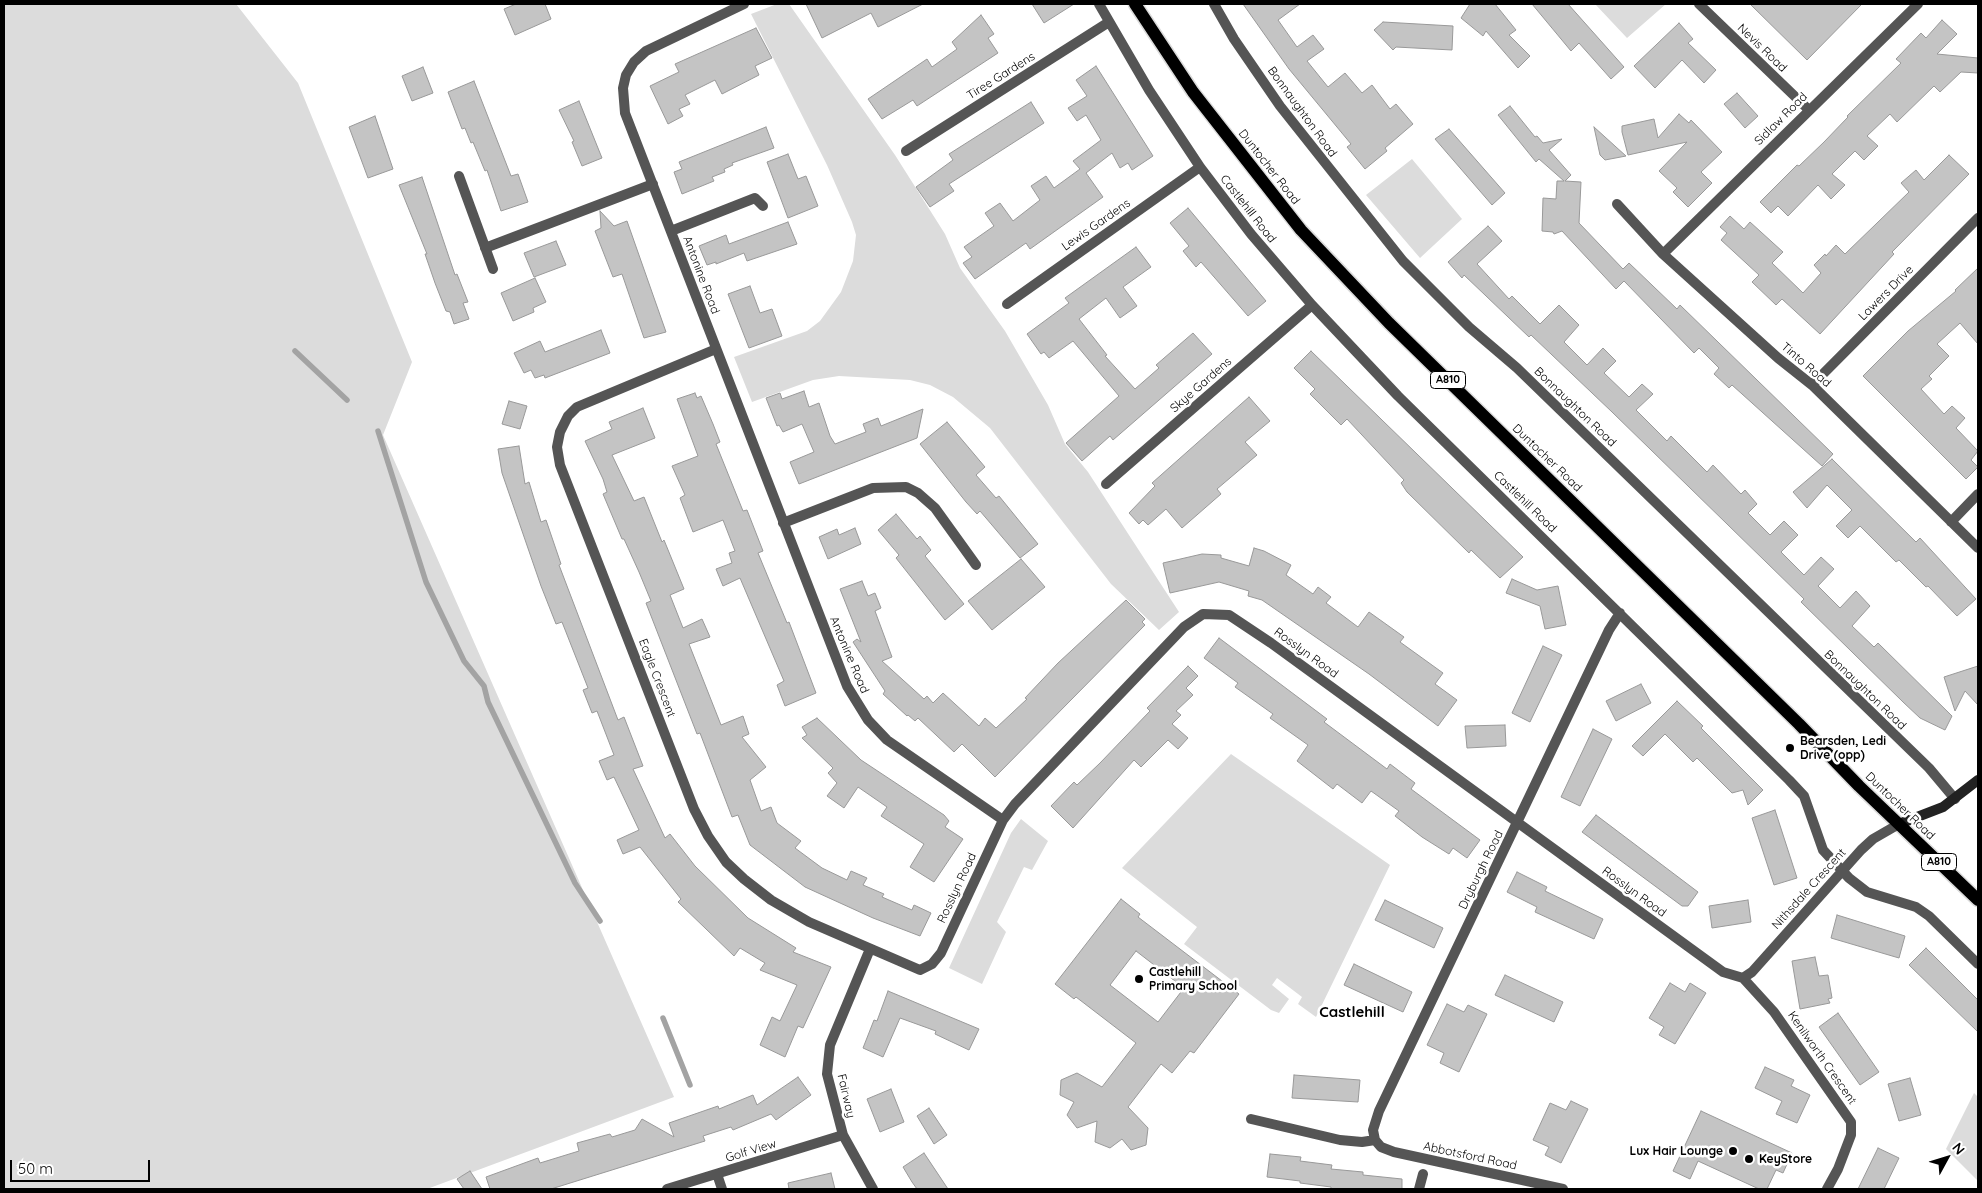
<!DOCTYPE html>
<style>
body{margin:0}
#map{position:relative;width:1982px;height:1193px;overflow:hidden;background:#fff;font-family:Quicksand,sans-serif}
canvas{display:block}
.frame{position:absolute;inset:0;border:5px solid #000;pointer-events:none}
.north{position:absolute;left:1922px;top:1133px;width:50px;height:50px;-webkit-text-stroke:4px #fff;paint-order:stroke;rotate:51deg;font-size:14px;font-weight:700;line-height:20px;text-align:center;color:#000}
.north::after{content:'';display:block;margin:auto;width:18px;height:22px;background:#000;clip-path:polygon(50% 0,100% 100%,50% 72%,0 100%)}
.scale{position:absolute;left:10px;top:1160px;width:140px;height:22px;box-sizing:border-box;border:2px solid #000;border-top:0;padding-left:6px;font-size:15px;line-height:18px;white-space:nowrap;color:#000;-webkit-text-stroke:4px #fff;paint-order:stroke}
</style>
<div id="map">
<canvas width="1982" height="1193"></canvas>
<div class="frame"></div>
<div class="north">N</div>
<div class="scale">50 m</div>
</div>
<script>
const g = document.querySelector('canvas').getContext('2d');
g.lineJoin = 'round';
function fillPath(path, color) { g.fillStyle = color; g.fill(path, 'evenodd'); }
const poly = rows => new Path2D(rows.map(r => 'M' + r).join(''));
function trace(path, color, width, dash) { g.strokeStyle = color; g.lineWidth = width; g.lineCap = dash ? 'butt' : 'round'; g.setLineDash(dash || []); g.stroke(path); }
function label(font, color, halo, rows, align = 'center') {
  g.font = font + ' Quicksand,sans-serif'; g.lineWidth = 5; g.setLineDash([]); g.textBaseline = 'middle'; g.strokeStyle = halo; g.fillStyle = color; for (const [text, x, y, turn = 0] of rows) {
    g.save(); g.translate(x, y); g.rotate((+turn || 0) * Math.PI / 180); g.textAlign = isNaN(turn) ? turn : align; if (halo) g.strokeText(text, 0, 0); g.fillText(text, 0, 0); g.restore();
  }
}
fillPath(poly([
 [4,4,236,4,298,83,412,362,383,435,674,1097,427,1189,4,1189],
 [777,4,789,4,895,155,945,234,960,268,1005,331,1048,405,1065,444,1088,472,1179,612,1159,630,1111,584,990,428,953,397,930,385,910,380,839,376,813,380,752,402,734,357,807,331,820,321,841,292,853,261,856,235,852,222,827,165,751,14],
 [1595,4,1666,4,1627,38],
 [1412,159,1462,219,1420,258,1366,195],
 [1231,754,1390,865,1316,1017,1298,1004,1302,997,1277,978,1272,985,1289,999,1279,1013,1271,1010,1184,944,1197,927,1122,868],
 [1021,819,1048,841,1032,870,1024,867,997,922,1006,932,982,984,949,968,1011,833],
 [1974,1093,1978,1097,1978,1181,1946,1149]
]), '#dcdcdc');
trace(poly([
 [295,351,347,400],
 [378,431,426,582,464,661,484,686,488,702,575,883,600,921],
 [663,1018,690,1085]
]), '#a3a3a3', 5.5);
const building = poly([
 [516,4,545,4,551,19,515,35,504,9,516,4],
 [806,4,923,4,878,27,871,13,822,38,806,4],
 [1032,4,1074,4,1044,23,1032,4],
 [1243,4,1300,4,1278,20,1297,47,1313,35,1324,49,1307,61,1328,87,1345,73,1362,93,1372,85,1390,109,1396,104,1413,124,1385,148,1387,151,1365,169,1347,147,1351,144,1289,69,1243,4],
 [1470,4,1495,4,1516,30,1509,35,1530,56,1518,68,1486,31,1483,36,1461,18,1470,4],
 [1532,4,1568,4,1624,67,1611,79,1579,43,1571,51,1532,4],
 [1750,4,1862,4,1807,60,1750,4],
 [981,15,994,34,988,38,998,53,917,106,913,100,882,119,868,99,927,59,932,67,957,49,952,42,981,15],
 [1942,20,1957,34,1937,54,1978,58,1978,73,1961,72,1940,92,1934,86,1897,122,1890,114,1867,136,1878,146,1864,160,1855,151,1832,174,1845,185,1831,199,1818,185,1788,216,1778,206,1771,213,1760,202,1797,165,1799,166,1824,142,1848,117,1847,116,1901,63,1896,59,1921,33,1926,38,1942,20],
 [1383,22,1453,26,1452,50,1396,47,1393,50,1374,30,1383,22],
 [1679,23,1693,39,1688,43,1716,70,1704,83,1682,60,1655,88,1634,66,1679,23],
 [756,28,772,58,755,66,759,75,722,94,715,80,685,95,690,104,679,109,683,116,668,124,650,86,679,72,675,64,756,28],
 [1096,66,1153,156,1132,170,1128,163,1120,168,1112,153,1086,173,1103,197,1030,249,1026,243,975,279,963,263,972,257,964,247,994,226,985,213,1000,203,1013,221,1040,200,1031,186,1046,176,1054,188,1080,169,1073,161,1101,140,1086,115,1077,121,1068,108,1087,96,1076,80,1096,66],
 [423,67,433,93,412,101,402,76,423,67],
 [474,81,511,176,518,174,528,202,501,211,487,170,485,171,473,142,471,143,465,128,462,129,448,92,474,81],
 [1737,93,1758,116,1745,128,1724,104,1737,93],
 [579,101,602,158,582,166,572,142,574,141,559,110,579,101],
 [1031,102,1044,123,949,184,954,191,930,207,916,187,953,160,949,154,1031,102],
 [1510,106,1535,137,1537,136,1543,143,1562,139,1549,150,1571,175,1565,181,1581,182,1579,223,1623,269,1629,263,1677,309,1680,305,1833,454,1822,466,1732,385,1729,388,1714,374,1719,368,1699,348,1694,353,1624,281,1616,289,1562,231,1554,234,1553,232,1542,231,1543,198,1556,199,1557,181,1564,181,1539,159,1536,162,1498,115,1510,106],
 [1679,114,1689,123,1691,120,1722,152,1701,172,1712,183,1688,207,1673,192,1677,188,1659,171,1687,142,1628,155,1622,132,1622,126,1654,119,1658,138,1679,114],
 [375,116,393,169,368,178,349,127,375,116],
 [766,127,774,148,732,163,733,165,724,169,725,172,712,177,714,181,682,194,674,172,682,169,679,162,766,127],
 [1594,127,1626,156,1605,160,1600,155,1594,127],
 [1449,129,1505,193,1492,205,1435,139,1449,129],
 [788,154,798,179,806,176,818,206,788,218,767,162,788,154],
 [1949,155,1969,174,1892,252,1894,254,1820,334,1782,299,1776,305,1752,282,1759,275,1721,240,1727,233,1720,227,1730,216,1744,229,1750,222,1783,252,1772,263,1803,293,1821,273,1814,265,1825,254,1826,256,1836,245,1845,254,1909,192,1901,183,1916,170,1924,180,1949,155],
 [422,177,455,275,457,274,468,302,463,303,469,319,454,324,450,312,446,311,435,283,425,254,427,254,399,185,422,177],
 [1188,208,1266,301,1248,316,1201,262,1196,267,1183,251,1189,246,1170,223,1188,208],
 [600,211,614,226,627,221,666,332,644,338,622,274,613,277,595,231,601,228,600,211],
 [788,222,797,244,747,261,744,253,716,264,716,262,707,265,699,246,726,235,729,244,788,222],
 [1488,226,1502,241,1477,264,1509,299,1512,296,1540,324,1559,305,1579,325,1564,342,1587,365,1603,348,1616,361,1604,373,1629,397,1642,384,1653,394,1636,410,1667,441,1671,436,1707,472,1713,465,1741,494,1745,490,1757,504,1748,513,1770,535,1784,521,1798,535,1781,552,1804,575,1821,557,1834,569,1818,586,1840,608,1856,591,1870,606,1852,626,1874,647,1878,643,1952,716,1945,730,1920,718,1903,702,1801,602,1804,599,1612,412,1531,335,1529,337,1464,275,1462,278,1448,262,1488,226],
 [556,241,566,265,534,277,524,253,556,241],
 [1136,247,1151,267,1123,287,1137,306,1120,318,1106,298,1079,319,1107,355,1105,356,1135,389,1159,368,1156,365,1193,333,1212,354,1113,440,1110,436,1082,461,1066,443,1119,396,1073,341,1049,358,1044,352,1041,354,1027,334,1069,303,1065,298,1136,247],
 [1978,268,1978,344,1960,323,1937,344,1949,356,1929,376,1932,379,1921,389,1944,414,1952,406,1965,418,1956,428,1978,451,1971,460,1978,467,1966,479,1863,376,1908,331,1956,291,1955,290,1978,268],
 [535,278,546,302,533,308,534,312,513,321,501,293,535,278],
 [750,286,760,313,772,309,782,336,749,348,728,294,750,286],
 [601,330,610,353,545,378,544,375,535,378,531,370,524,373,514,353,540,341,545,352,601,330],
 [1311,351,1523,557,1500,578,1471,550,1469,553,1407,492,1401,483,1404,480,1347,419,1341,425,1310,394,1315,389,1294,368,1311,351],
 [804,391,809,407,819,403,830,436,835,444,866,432,863,424,878,418,881,426,923,409,917,438,799,484,790,462,814,452,802,424,783,432,779,425,777,426,766,398,780,393,782,399,804,391],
 [695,393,697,398,701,396,713,424,720,442,716,444,743,511,747,510,763,551,758,553,787,623,789,622,816,693,785,706,777,685,784,681,740,578,723,586,716,569,732,563,729,553,735,551,723,520,693,532,680,498,685,495,672,466,698,456,677,399,695,393],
 [1249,397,1270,421,1245,442,1257,455,1217,489,1221,494,1182,528,1166,509,1148,525,1143,520,1139,524,1129,513,1155,486,1152,483,1249,397],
 [509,401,527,406,520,429,502,424,509,401],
 [643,408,655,438,612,455,634,501,644,497,662,542,664,540,684,589,670,595,683,628,702,619,710,637,689,644,721,725,743,716,749,734,742,737,766,767,750,780,761,811,771,807,777,823,801,841,795,848,822,868,847,880,851,871,867,878,863,885,884,894,882,897,912,910,914,905,931,913,920,936,873,918,805,887,750,845,738,815,732,817,700,733,697,734,646,603,651,601,639,572,624,539,622,539,603,494,607,492,603,479,585,441,612,429,609,422,643,408],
 [947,422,985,467,976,475,996,498,999,496,1038,544,1020,558,980,511,977,514,966,502,920,444,947,422],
 [519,446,525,484,529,482,541,522,546,520,561,564,559,565,618,720,624,717,643,766,633,769,665,838,670,834,695,866,748,918,796,948,793,952,831,967,803,1028,798,1026,785,1057,760,1045,772,1017,780,1021,797,985,760,970,765,963,740,948,734,956,678,902,681,899,640,847,623,854,617,840,639,830,614,777,607,780,599,761,614,755,597,711,592,713,583,690,588,688,562,622,556,624,541,586,502,473,498,449,519,446],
 [1832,459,1916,542,1920,538,1976,599,1957,616,1928,586,1926,587,1899,560,1896,562,1860,526,1848,538,1836,526,1852,510,1827,485,1807,508,1793,492,1832,459],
 [896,514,917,539,920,536,931,550,925,556,964,604,945,620,896,558,899,555,878,530,896,514],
 [855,528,861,544,828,559,819,537,837,529,839,535,855,528],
 [1254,548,1264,551,1291,565,1286,575,1313,594,1318,587,1331,597,1326,603,1358,627,1369,612,1404,637,1400,642,1443,673,1435,684,1457,700,1438,726,1369,674,1262,600,1248,596,1249,591,1219,582,1170,593,1163,563,1202,554,1221,555,1221,558,1249,566,1254,548],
 [1021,559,1045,587,992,630,968,601,1021,559],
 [1512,579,1537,590,1558,586,1566,625,1545,629,1540,606,1506,593,1512,579],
 [862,581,868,596,875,593,881,608,875,611,892,657,882,661,924,699,927,696,933,703,943,693,979,726,985,718,996,728,1027,699,1025,698,1058,663,1126,600,1145,619,1142,622,1145,625,995,777,962,744,954,752,918,718,915,721,908,715,907,716,883,694,885,691,853,642,857,639,861,642,840,589,862,581],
 [1219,638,1327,719,1324,722,1387,769,1390,764,1415,783,1411,789,1480,840,1467,858,1453,848,1449,854,1422,837,1395,816,1399,811,1371,791,1362,803,1337,784,1333,789,1297,761,1308,745,1270,718,1273,714,1235,687,1238,683,1204,658,1219,638],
 [1543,646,1562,655,1530,722,1512,713,1543,646],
 [1188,666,1198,676,1186,688,1193,695,1176,711,1181,715,1172,724,1188,738,1178,749,1168,740,1141,767,1134,760,1073,828,1051,806,1074,782,1077,785,1100,763,1150,711,1147,708,1188,666],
 [1978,666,1978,705,1965,691,1955,711,1944,677,1978,666],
 [1641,684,1651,703,1616,721,1606,701,1641,684],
 [1677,701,1703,726,1701,728,1763,790,1748,805,1743,790,1732,793,1697,758,1693,762,1665,734,1643,756,1632,746,1677,701],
 [817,718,861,760,944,815,949,821,945,827,963,839,934,882,910,867,924,844,881,816,887,807,858,787,844,808,827,796,837,783,828,773,833,768,802,738,807,735,802,727,817,718],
 [1505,725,1506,746,1467,748,1465,726,1505,725],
 [1593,729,1612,739,1580,806,1561,797,1593,729],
 [1775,810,1797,878,1774,885,1752,818,1775,810],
 [1596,815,1698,892,1688,906,1682,906,1582,832,1596,815],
 [1517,872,1547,887,1545,891,1603,919,1594,939,1535,912,1537,907,1507,892,1517,872],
 [1121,899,1140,914,1138,917,1239,994,1194,1053,1190,1051,1172,1073,1161,1064,1128,1107,1148,1128,1146,1145,1131,1150,1122,1139,1110,1148,1095,1142,1097,1121,1077,1128,1067,1115,1074,1102,1060,1095,1061,1080,1077,1073,1102,1087,1136,1043,1076,997,1074,999,1055,984,1121,899],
 [1136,951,1184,988,1158,1022,1110,985,1136,951],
 [1385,900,1443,928,1434,948,1375,920,1385,900],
 [1748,900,1751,922,1712,928,1709,906,1748,900],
 [1837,915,1905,936,1899,958,1831,938,1837,915],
 [1926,948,1978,1000,1978,1032,1909,965,1926,948],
 [1815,957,1819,976,1828,975,1832,998,1828,999,1830,1003,1800,1009,1792,961,1815,957],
 [1354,964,1412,992,1403,1012,1344,985,1354,964],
 [1505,975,1563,1002,1554,1022,1495,995,1505,975],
 [1670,983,1685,992,1690,983,1706,993,1675,1044,1659,1035,1664,1027,1649,1018,1670,983],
 [888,991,979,1029,969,1050,935,1034,936,1031,900,1018,883,1057,863,1048,874,1020,877,1021,888,991],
 [1447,1004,1464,1012,1468,1005,1487,1014,1459,1072,1440,1063,1444,1053,1427,1045,1447,1004],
 [1838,1013,1879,1072,1860,1085,1819,1027,1838,1013],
 [1765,1067,1794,1080,1791,1086,1810,1095,1797,1123,1776,1114,1782,1101,1755,1088,1765,1067],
 [1294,1075,1360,1080,1358,1102,1292,1098,1294,1075],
 [798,1077,811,1095,776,1120,771,1114,733,1130,731,1127,703,1136,705,1141,551,1189,490,1189,486,1177,538,1158,540,1163,579,1151,577,1143,610,1134,612,1137,635,1130,642,1119,674,1137,669,1123,718,1106,719,1109,753,1095,757,1105,798,1077],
 [1910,1078,1921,1115,1899,1121,1888,1084,1910,1078],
 [891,1089,904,1122,880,1132,867,1099,891,1089],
 [1571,1101,1588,1109,1561,1163,1545,1155,1549,1147,1533,1140,1550,1103,1566,1110,1571,1101],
 [929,1108,947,1135,934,1144,917,1116,929,1108],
 [1701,1111,1792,1153,1783,1173,1776,1170,1767,1189,1759,1189,1698,1161,1690,1179,1673,1171,1701,1111],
 [1878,1148,1899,1158,1884,1189,1858,1189,1878,1148],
 [924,1153,948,1189,917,1189,912,1182,903,1167,924,1153],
 [1270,1154,1301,1157,1300,1161,1332,1165,1331,1169,1363,1172,1363,1175,1402,1179,1402,1189,1331,1189,1331,1187,1300,1183,1300,1181,1267,1177,1270,1154],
 [470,1171,482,1189,464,1189,457,1179,470,1171],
 [831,1173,835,1189,789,1189,788,1183,831,1173]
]);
fillPath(building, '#c4c4c4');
trace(building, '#999', 1);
const primary = poly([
 [1135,4,1193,92,1301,230,1389,323,1799,724,1859,786,1978,900]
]);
trace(primary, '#dbdbdb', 15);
trace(poly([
 [744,4,646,51,634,62,626,75,623,88,625,113,847,686,868,720,887,740,1003,820],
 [1099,4,1149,90,1200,167,1251,234,1312,305,1398,396,1789,780,1804,796,1823,850,1849,878,1867,892,1916,907,1929,916,1978,964],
 [1214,4,1234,39,1280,106,1403,261,1469,327,1517,368,1929,768,1955,799],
 [1699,4,1809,110],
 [906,151,1109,22],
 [459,176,493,269],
 [1617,204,1663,254,1778,358,1812,385,1978,548],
 [671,231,755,198,763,206],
 [485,248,653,184],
 [1663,254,1918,4],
 [1007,304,1200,167],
 [716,349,577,407,568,416,560,432,557,447,560,465,694,809,708,836,726,862,744,879,771,900,809,922,920,970,932,964,941,953,1003,820,1015,804,1184,627,1203,614,1229,615,1271,643,1723,972,1743,978],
 [1812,385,1978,218],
 [1106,484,1312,305],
 [1951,522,1978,494],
 [783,523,873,488,906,487,918,493,935,508,976,565],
 [870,949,830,1045,827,1074,843,1135,873,1189],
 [1743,978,1774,1012,1851,1122,1851,1135,1838,1169,1827,1189],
 [1743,978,1752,972,1861,850,1873,839,1899,824],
 [1251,1119,1340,1140,1362,1142,1375,1140],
 [717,1174,722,1189],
 [667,1189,843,1135],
 [1419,1189,1423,1174],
 [1563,1189,1394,1152,1381,1147,1375,1140,1373,1130,1379,1111,1609,630,1620,613]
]), '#555', 10);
trace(poly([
 [1899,824,1943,807,1978,780]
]), '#222', 10);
trace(primary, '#000', 12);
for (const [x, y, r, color] of [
 [1790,748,5,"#000"],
 [1139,979,5,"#000"],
 [1733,1151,5,"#000"],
 [1749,1159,5,"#000"]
]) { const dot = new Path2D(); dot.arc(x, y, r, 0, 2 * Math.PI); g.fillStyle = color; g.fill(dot); trace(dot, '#fff', 2); }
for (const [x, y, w] of [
 [1448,380,35],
 [1939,862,35]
]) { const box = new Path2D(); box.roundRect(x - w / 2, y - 8.5, w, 17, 4); g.fillStyle = '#fff'; g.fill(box); trace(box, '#000', 1); }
label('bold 11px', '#000', null, [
 ["A810",1448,380],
 ["A810",1939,862]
]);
label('12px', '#000', '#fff', [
 ["Nevis Road",1762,48,44],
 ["Tiree Gardens",1001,76,-32],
 ["Bonnaughton Road",1302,112,54],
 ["Sidlaw Road",1781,119,-45],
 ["Duntocher Road",1269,167,52],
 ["Castlehill Road",1248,209,52],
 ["Lewis Gardens",1096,225,-35],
 ["Antonine Road",701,275,69],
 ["Lawers Drive",1886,293,-45],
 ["Tinto Road",1806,365,41],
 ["Skye Gardens",1201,385,-41],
 ["Bonnaughton Road",1575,407,44],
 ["Duntocher Road",1547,458,44],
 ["Castlehill Road",1525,502,44],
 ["Rosslyn Road",1306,653,36],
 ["Antonine Road",849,655,67],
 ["Eagle Crescent",657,678,69],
 ["Bonnaughton Road",1865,690,44],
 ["Duntocher Road",1900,806,44],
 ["Dryburgh Road",1481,870,-64],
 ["Rosslyn Road",957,888,-65],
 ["Nithsdale Crescent",1809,889,-48],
 ["Rosslyn Road",1634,892,36],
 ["Kenilworth Crescent",1822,1058,55],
 ["Fairway",846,1096,77],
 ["Golf View",751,1151,-17],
 ["Abbotsford Road",1470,1156,12]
]);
label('bold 12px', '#000', '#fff', [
 ["Bearsden, Ledi",1800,741],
 ["Drive (opp)",1800,755],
 ["Castlehill",1149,972],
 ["Primary School",1149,986],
 ["Lux Hair Lounge",1723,1151,"right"],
 ["KeyStore",1759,1159]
], 'left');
label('bold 15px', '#000', '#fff', [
 ["Castlehill",1352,1012]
]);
</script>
